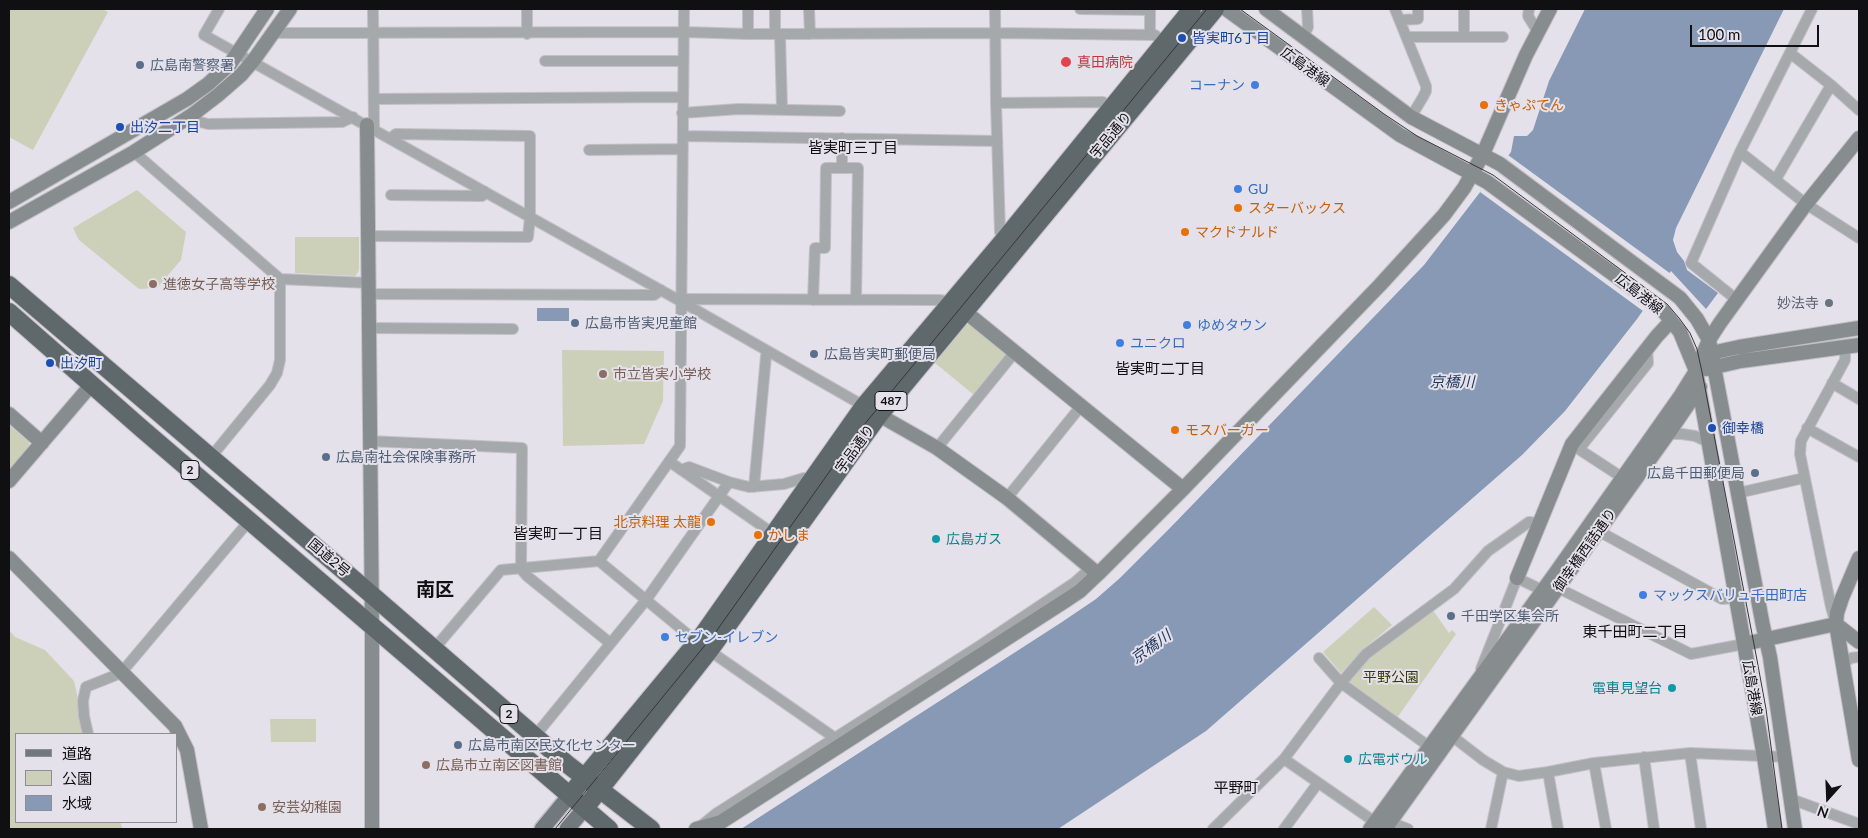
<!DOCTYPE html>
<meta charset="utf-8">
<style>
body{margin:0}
#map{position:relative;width:1868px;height:838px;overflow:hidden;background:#e4e1ea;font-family:Lato,"Noto Sans JP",sans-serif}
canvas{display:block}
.frame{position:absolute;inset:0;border:10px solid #100f12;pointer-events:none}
.legend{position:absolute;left:15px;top:733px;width:162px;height:90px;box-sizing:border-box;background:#e4e1ea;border:1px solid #8f8d94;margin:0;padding:6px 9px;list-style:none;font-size:15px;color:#100f12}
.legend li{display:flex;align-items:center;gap:10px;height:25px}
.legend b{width:25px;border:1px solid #8f8d94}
.north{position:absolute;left:1803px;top:773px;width:50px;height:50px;-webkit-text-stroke:4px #e4e1ea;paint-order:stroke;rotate:200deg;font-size:14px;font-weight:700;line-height:20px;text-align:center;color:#100f12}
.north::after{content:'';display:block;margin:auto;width:18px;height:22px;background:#100f12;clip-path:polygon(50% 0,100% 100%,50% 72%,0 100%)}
.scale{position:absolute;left:1690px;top:25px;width:129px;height:22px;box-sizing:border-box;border:2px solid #100f12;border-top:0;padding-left:6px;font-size:15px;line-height:18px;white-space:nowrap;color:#100f12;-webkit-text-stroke:4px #e4e1ea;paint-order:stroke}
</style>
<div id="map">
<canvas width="1868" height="838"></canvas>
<div class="frame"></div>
<ul class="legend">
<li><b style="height:6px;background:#71797c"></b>道路</li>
<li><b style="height:14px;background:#ccd0b9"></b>公園</li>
<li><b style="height:14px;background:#8799b4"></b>水域</li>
</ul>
<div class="north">N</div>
<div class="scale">100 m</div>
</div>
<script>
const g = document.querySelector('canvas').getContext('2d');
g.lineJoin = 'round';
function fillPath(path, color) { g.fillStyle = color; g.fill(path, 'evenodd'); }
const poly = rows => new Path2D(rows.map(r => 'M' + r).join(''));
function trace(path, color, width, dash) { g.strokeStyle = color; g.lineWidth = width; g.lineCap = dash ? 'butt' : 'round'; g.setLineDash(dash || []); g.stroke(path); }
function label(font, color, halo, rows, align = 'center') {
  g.font = font + ' Lato,"Noto Sans JP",sans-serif'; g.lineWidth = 4; g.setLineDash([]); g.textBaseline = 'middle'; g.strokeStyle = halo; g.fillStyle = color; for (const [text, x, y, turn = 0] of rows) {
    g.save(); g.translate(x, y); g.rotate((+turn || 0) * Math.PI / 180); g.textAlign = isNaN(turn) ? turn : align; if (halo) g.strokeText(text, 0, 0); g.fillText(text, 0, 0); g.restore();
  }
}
fillPath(poly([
 [9,9,102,9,108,12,33,150,9,137],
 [137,190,186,232,181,260,157,288,139,289,79,240,73,228],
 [295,237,359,237,359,270,357,274,355,276,295,273],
 [973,324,1007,351,1006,357,974,395,935,363,966,325],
 [562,350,664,351,663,401,644,444,563,446],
 [9,425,29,442,29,446,9,470],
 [1374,607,1392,625,1367,646,1341,673,1323,652],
 [1432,609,1449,633,1452,630,1456,634,1397,718,1350,683,1349,679,1361,663],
 [9,630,15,637,45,650,74,681,86,734,16,734,16,822,120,822,123,829,9,829],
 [270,719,316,719,316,742,271,742]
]), '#ccd0b9');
fillPath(poly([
 [1585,9,1784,9,1676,228,1673,240,1677,252,1684,261,1687,270,1718,293,1706,309,1671,271,1637,319,1565,411,1522,455,1206,731,1058,829,741,829,1062,622,1096,599,1120,578,1170,528,1424,265,1511,152,1514,136,1527,136,1533,130,1549,81],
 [537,308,569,308,569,321,537,321]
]), '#8799b4');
fillPath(poly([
 [1508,155,1671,274,1643,311,1480,192]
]), '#e4e1ea');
const street = poly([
 [219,9,204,35,682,302,864,406],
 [373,9,374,128],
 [527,9,527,34],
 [748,9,748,34],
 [775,9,775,34],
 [809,9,810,34],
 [995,9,996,103,1000,232,1004,240],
 [1080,9,1150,10],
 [1150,9,1150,35],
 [1395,9,1426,86,1426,91,1423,97,1411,117],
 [1464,9,1464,37],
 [1529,9,1528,16,1538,32],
 [1400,20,1418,19,1418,9],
 [273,33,684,32,748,34,995,33,1155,35,1164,44],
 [780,34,782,109],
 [1303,37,1308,27,1307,9],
 [1407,37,1503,37],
 [1790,53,1831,85,1859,110],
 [545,61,683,61],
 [374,99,683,97],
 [996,103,1103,102,1111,110],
 [682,113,739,109,840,111],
 [192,115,200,122,208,124,342,122,353,117],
 [683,136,997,141],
 [589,150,683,149],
 [134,152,280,279,280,360,277,373,270,385,211,457],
 [1740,152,1806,204,1859,238],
 [842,168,842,138],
 [1776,179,1831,85],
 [391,195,482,196,484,191],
 [368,236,528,237,530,217,530,136,396,134,391,138],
 [280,279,369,283],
 [369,294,654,295,661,290],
 [813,300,815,248,825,248,826,168,858,168,856,300],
 [1737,300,1691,263,1740,152,1812,9],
 [682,302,688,299,939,300,952,302],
 [369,328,513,329],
 [1832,383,1859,399],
 [1807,428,1859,457],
 [1668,434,1682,434,1695,436,1708,442],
 [369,441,522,448,521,569,527,576,610,643],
 [1574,446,1623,478],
 [937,448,1015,352],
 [1579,449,1648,363,1647,348],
 [670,462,778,537],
 [681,470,689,467,729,482,749,487,784,484,804,478,811,482],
 [754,487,766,356,768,352],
 [1738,493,1804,478],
 [1007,498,1081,406],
 [1593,528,1722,599,1736,598],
 [599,561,697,642,835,738],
 [1835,621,1831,607,1800,454,1801,441,1845,360,1845,347],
 [434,649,501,570,599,561,680,446,684,9],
 [1319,658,1341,683,1434,750],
 [1844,663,1851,658,1859,657],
 [1481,669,1517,578,1542,590,1558,588,1691,654,1744,644],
 [1448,733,1483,760,1503,772,1519,776,1548,772,1594,763,1690,753,1786,757],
 [88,734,84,716,83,701,86,687,121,673,249,521],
 [535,736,646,600,729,482],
 [1690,753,1701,829],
 [1644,757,1654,829],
 [1284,759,1375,822,1390,822,1408,829],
 [1594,763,1606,829],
 [1548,772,1558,829],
 [1791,799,1859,824],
 [701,826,717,813,981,645,1074,583,1091,568],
 [1213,829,1284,759,1341,683,1366,654,1454,589,1488,551,1529,522,1540,523],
 [1284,829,1318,783],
 [1491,829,1503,772]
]);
const secondary = poly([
 [1226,9,1400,135,1487,182,1650,301,1664,312,1680,332,1696,371,1764,757,1775,829],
 [1266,9,1411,117,1500,164,1680,298,1697,319,1709,340,1763,626,1770,657,1795,829],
 [367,125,372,625,372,829],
 [9,202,187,99,208,84,230,64,267,9],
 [9,222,134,152,192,115,218,95,241,75,253,61,290,9],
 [957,305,1183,489],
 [1706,359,1711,353,1739,347,1859,328],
 [1706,369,1741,361,1859,345],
 [872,411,937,448,1007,498,1098,574],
 [9,414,42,443],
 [9,481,92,384],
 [9,558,175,726,187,750,201,829],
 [1859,558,1842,598,1837,613,1836,624,1859,642],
 [1517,578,1572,444,1657,336,1671,321],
 [1744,644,1836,624,1859,760],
 [696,829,721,822,1065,601,1080,591,1098,574,1183,489,1380,285,1444,215,1464,188,1483,154,1526,55,1550,9],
 [1370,829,1554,575,1681,395,1696,371,1709,340,1720,323,1806,204,1859,138],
 [1385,829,1668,434,1700,387]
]);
const primary = poly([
 [542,829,570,795],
 [567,829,585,808]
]);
const highway = poly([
 [9,285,358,583,567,764,651,829],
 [9,312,141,428,609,829],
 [570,795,702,636,864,406,1004,240,1192,9],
 [585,808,709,651,879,415,1215,9]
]);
trace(street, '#c2bfc7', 12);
trace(secondary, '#c2bfc7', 16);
trace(primary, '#c2bfc7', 18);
trace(highway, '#c2bfc7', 20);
trace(street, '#a5a9ab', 10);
trace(secondary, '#878d8f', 14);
trace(primary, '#71797c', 15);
trace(highway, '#5f686b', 18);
trace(poly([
 [1240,9,1384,114,1417,136,1493,175,1667,304,1679,318,1690,333,1697,349,1702,372,1757,660,1766,709,1782,829],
 [555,829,715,633,854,437,1207,9]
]), '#363539', 1);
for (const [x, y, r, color] of [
 [1182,38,5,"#1a4fb4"],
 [1066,62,6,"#e0444e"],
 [140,65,5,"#5c6f8a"],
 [1255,85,5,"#3f7fe0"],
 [1484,105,5,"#e8710a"],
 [120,127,5,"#1a4fb4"],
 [1238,189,5,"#3f7fe0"],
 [1238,208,5,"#e8710a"],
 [1185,232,5,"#e8710a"],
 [153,284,5,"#8d6e63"],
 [1829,303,5,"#6b7280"],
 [575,323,5,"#5c6f8a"],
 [1187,325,5,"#3f7fe0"],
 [1120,343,5,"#3f7fe0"],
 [814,354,5,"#5c6f8a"],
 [50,363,5,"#1a4fb4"],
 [603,374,5,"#8d6e63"],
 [1712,428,5,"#1a4fb4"],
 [1175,430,5,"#e8710a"],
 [326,457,5,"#5c6f8a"],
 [1755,473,5,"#5c6f8a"],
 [711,522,5,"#e8710a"],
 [758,535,5,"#e8710a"],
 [936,539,5,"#0f9aa8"],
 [1643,595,5,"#3f7fe0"],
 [1451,616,5,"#5c6f8a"],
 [665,637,5,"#3f7fe0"],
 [1672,688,5,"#0f9aa8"],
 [458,745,5,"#5c6f8a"],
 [1348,759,5,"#0f9aa8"],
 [426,765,5,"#8d6e63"],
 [262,807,5,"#8d6e63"]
]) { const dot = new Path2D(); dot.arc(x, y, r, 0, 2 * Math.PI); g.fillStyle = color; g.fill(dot); trace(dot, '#e4e1ea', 2); }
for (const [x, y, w] of [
 [891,401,32],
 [190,470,18],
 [509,714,18]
]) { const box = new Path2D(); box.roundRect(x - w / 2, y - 9.5, w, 19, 4); g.fillStyle = '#e4e1ea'; g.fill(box); trace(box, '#100f12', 1); }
label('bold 12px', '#100f12', null, [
 ["487",891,401],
 ["2",190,470],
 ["2",509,714]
]);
label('14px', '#164399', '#e4e1ea', [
 ["皆実町6丁目",1192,38],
 ["出汐二丁目",130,127],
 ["出汐町",60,363],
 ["御幸橋",1722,428]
], 'left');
label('14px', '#be3a42', '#e4e1ea', [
 ["真田病院",1077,62]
], 'left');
label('14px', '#4e5e75', '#e4e1ea', [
 ["広島南警察署",150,65],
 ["広島市皆実児童館",585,323],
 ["広島皆実町郵便局",824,354],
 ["広島南社会保険事務所",336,457],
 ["広島千田郵便局",1745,473,"right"],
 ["千田学区集会所",1461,616],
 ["広島市南区民文化センター",468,745]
], 'left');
label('14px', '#100f12', '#e4e1ea', [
 ["広島港線",1305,67,36],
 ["宇品通り",1111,135,-50],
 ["広島港線",1639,294,38],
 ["宇品通り",855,449,-54],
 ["御幸橋西詰通り",1585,550,-55],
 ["国道2号",329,558,40],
 ["広島港線",1752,688,80]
]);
label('14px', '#366cbe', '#e4e1ea', [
 ["コーナン",1245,85,"right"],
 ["GU",1248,189],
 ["ゆめタウン",1197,325],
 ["ユニクロ",1130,343],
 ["マックスバリュ千田町店",1653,595],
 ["セブン-イレブン",675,637]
], 'left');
label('14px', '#c56008', '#e4e1ea', [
 ["きゃぷてん",1494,105],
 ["スターバックス",1248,208],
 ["マクドナルド",1195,232],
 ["モスバーガー",1185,430],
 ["北京料理 太龍",701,522,"right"],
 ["かしま",768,535]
], 'left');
label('14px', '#785e54', '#e4e1ea', [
 ["進徳女子高等学校",163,284],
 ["市立皆実小学校",613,374],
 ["広島市立南区図書館",436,765],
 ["安芸幼稚園",272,807]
], 'left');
label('14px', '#5b616d', '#e4e1ea', [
 ["妙法寺",1819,303]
], 'right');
label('14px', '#0d838f', '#e4e1ea', [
 ["広島ガス",946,539],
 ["電車見望台",1662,688,"right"],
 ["広電ボウル",1358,759]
], 'left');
label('14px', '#363b01', '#e4e1ea', [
 ["平野公園",1391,677]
]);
label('15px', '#100f12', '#e4e1ea', [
 ["皆実町三丁目",853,148],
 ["皆実町二丁目",1160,369],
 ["皆実町一丁目",558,534],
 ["東千田町二丁目",1635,632],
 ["平野町",1236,788]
]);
label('italic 15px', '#1d355c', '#e4e1ea', [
 ["京橋川",1452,382],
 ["京橋川",1151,647,-36]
]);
label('bold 19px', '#100f12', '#e4e1ea', [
 ["南区",435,590]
]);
</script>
